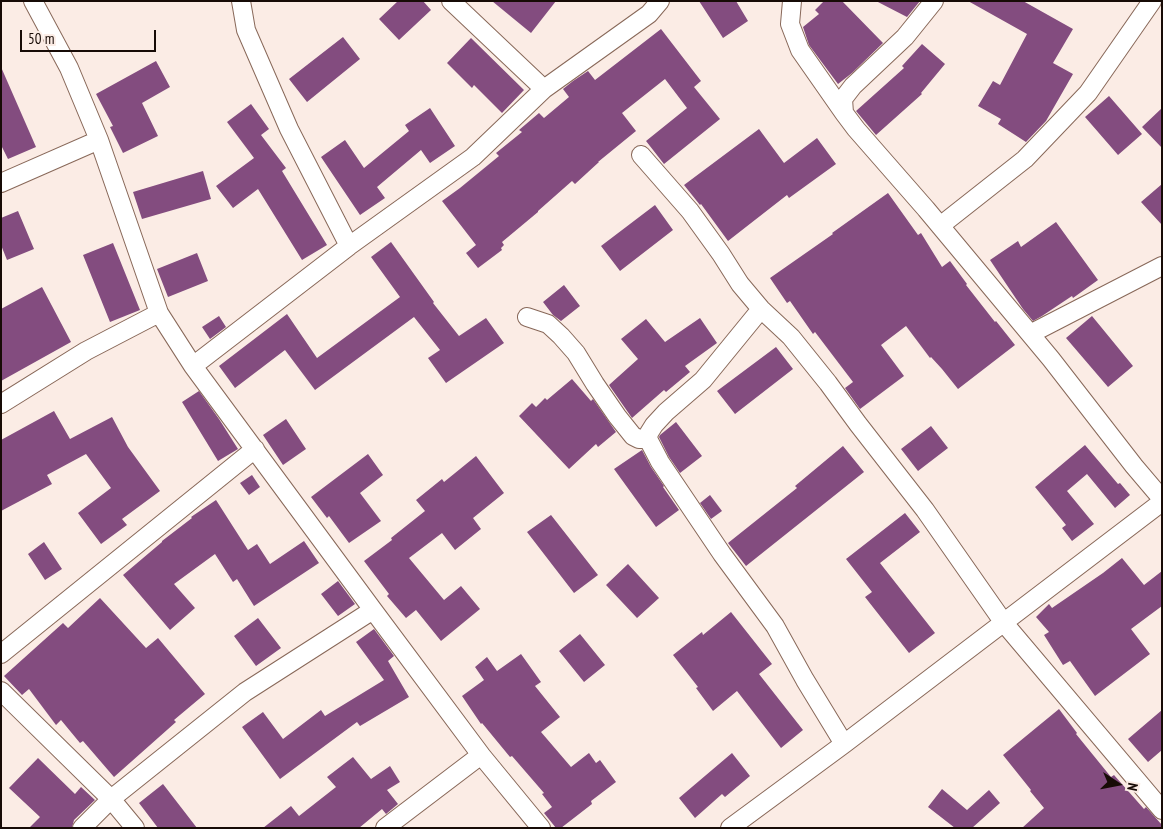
<!DOCTYPE html>
<style>
body{margin:0}
#map{position:relative;width:1163px;height:829px;overflow:hidden;background:#fbece5;font-family:"PT Sans Narrow",sans-serif}
canvas{display:block}
.frame{position:absolute;inset:0;border:2px solid #170b06;pointer-events:none}
.north{position:absolute;left:1093px;top:759px;width:50px;height:50px;-webkit-text-stroke:4px #fbece5;paint-order:stroke;rotate:101deg;font-size:14px;font-weight:700;line-height:20px;text-align:center;color:#170b06}
.north::after{content:'';display:block;margin:auto;width:18px;height:22px;background:#170b06;clip-path:polygon(50% 0,100% 100%,50% 72%,0 100%)}
.scale{position:absolute;left:20px;top:30px;width:136px;height:22px;box-sizing:border-box;border:2px solid #170b06;border-top:0;padding-left:6px;font-size:15px;line-height:18px;white-space:nowrap;color:#170b06;-webkit-text-stroke:4px #fbece5;paint-order:stroke}
</style>
<div id="map">
<canvas width="1163" height="829"></canvas>
<div class="frame"></div>
<div class="north">N</div>
<div class="scale">50 m</div>
</div>
<script>
const g = document.querySelector('canvas').getContext('2d');
g.lineJoin = 'round';
function fillPath(path, color) { g.fillStyle = color; g.fill(path, 'evenodd'); }
const poly = rows => new Path2D(rows.map(r => 'M' + r).join(''));
function trace(path, color, width, dash) { g.strokeStyle = color; g.lineWidth = width; g.lineCap = dash ? 'butt' : 'round'; g.setLineDash(dash || []); g.stroke(path); }
fillPath(poly([
 [398,1,423,1,431,10,399,40,379,19],
 [492,1,556,1,531,33],
 [699,1,736,1,748,21,723,38],
 [824,1,842,1,883,43,852,73,838,84,809,45,803,27,819,14,815,10],
 [876,1,920,1,907,17],
 [968,1,1023,1,1073,29,1053,63,1073,74,1046,121,1026,142,998,124,1001,119,978,106,993,81,1000,85,1027,34],
 [661,29,701,81,694,87,720,119,664,164,646,141,687,108,665,79,622,113,636,131,598,162,599,162,575,184,572,181,538,211,538,212,502,242,504,245,501,248,502,250,478,268,466,253,476,245,442,201,460,188,499,156,496,153,522,132,519,130,539,113,544,118,569,97,563,89,573,81,588,71,595,80],
 [343,37,360,59,307,102,289,79],
 [471,38,524,90,502,113,474,85,472,88,447,63],
 [922,44,945,64,921,93,922,94,876,135,856,111,904,68,902,66],
 [156,61,170,87,142,103,158,136,123,153,110,127,113,126,96,94],
 [1,67,36,147,8,159,1,145],
 [1109,96,1142,134,1118,155,1085,117],
 [251,104,269,129,261,135,286,168,282,171,327,245,302,260,258,189,233,208,216,186,254,158,227,122],
 [430,108,455,146,430,163,421,150,377,187,385,198,360,215,321,157,345,140,364,168,409,131,405,125],
 [1162,108,1162,148,1142,127],
 [759,129,784,163,817,138,836,164,789,198,787,195,728,241,701,204,700,205,684,185],
 [203,171,211,199,142,219,133,192],
 [1162,184,1162,225,1141,202],
 [888,193,918,235,921,233,942,267,950,261,967,284,966,285,995,322,996,321,1015,345,958,389,942,369,931,357,930,358,906,326,881,345,904,376,860,409,845,388,853,382,815,332,813,334,790,301,787,303,770,278,833,234,832,233],
 [655,205,673,230,620,271,601,246],
 [18,211,34,249,7,260,1,245,1,218],
 [1056,222,1098,280,1073,298,1072,296,1042,316,1033,321,1023,309,990,260,1018,241,1021,247],
 [391,242,434,302,433,303,459,336,486,318,504,343,446,383,428,358,440,350,414,317,315,390,285,350,235,388,219,366,287,314,317,358,400,297,371,257],
 [113,243,140,310,110,322,83,255],
 [197,253,208,281,168,297,157,269],
 [564,285,580,306,561,321,553,315,543,302],
 [42,287,71,342,1,381,1,309],
 [219,316,226,327,210,339,202,327],
 [1092,316,1133,366,1108,387,1066,338],
 [700,318,717,343,685,366,690,372,666,392,664,390,632,418,609,385,638,359,621,339,646,319,665,342],
 [776,347,793,369,735,414,717,391],
 [572,379,591,401,593,399,616,432,598,447,596,444,569,469,519,416,532,403,536,407,545,398,547,400],
 [199,391,219,419,238,449,218,461,182,402],
 [54,411,70,439,112,417,128,447,160,491,122,519,127,525,101,544,78,513,111,488,86,454,47,475,52,484,1,511,1,440],
 [286,419,306,449,283,465,263,435],
 [676,422,702,456,680,473,669,457,659,437,660,435],
 [931,426,948,448,918,471,901,449],
 [1085,445,1118,484,1120,483,1130,495,1115,508,1087,474,1067,491,1094,524,1072,541,1062,528,1066,525,1035,487],
 [843,446,864,472,746,566,728,543,797,488,795,486],
 [642,450,651,467,664,486,663,487,679,510,656,527,614,469],
 [368,454,383,475,360,493,381,521,349,543,329,516,327,518,311,497],
 [476,456,504,493,473,518,481,529,455,550,442,533,409,558,444,600,461,586,480,609,441,641,416,610,406,618,387,596,389,594,364,561,392,540,391,538,425,511,416,500,442,479,444,482],
 [252,475,260,487,249,495,240,483],
 [710,495,722,511,711,519,700,503],
 [216,500,248,550,257,544,270,564,304,541,319,563,254,606,237,579,233,582,215,554,174,584,195,608,170,630,123,575,162,542,162,541,192,518,191,517],
 [905,513,920,532,880,563,935,633,909,653,865,597,872,592,846,559],
 [551,515,598,575,574,593,527,532],
 [44,542,62,569,45,580,28,554],
 [1122,558,1144,585,1162,571,1162,606,1131,629,1150,654,1095,696,1070,661,1063,665,1044,635,1049,632,1036,617,1049,604,1052,608,1103,573],
 [628,564,659,598,637,618,606,585],
 [338,581,355,604,338,616,321,594],
 [100,598,146,648,158,638,205,694,174,720,176,722,114,777,83,741,80,743,61,720,56,725,29,689,22,695,4,676,63,623,68,628],
 [731,612,772,664,759,674,803,730,781,748,737,691,713,711,696,688,698,687,673,655,702,632,703,635],
 [258,618,281,648,256,666,234,636],
 [374,629,394,656,388,661,409,697,360,726,357,722,280,779,242,727,263,712,283,739,321,710,325,716,384,680,356,642],
 [580,634,605,665,584,682,559,651],
 [521,654,541,682,535,686,560,717,541,732,571,767,589,753,596,763,600,760,616,782,591,801,592,804,561,828,556,828,544,813,552,807,542,794,544,793,512,756,510,757,482,723,481,724,462,696,484,680,475,667,487,657,497,671],
 [1059,709,1077,733,1076,734,1111,777,1114,775,1144,809,1146,807,1162,825,1162,828,1022,828,1044,808,1030,791,1031,790,1003,755],
 [1162,710,1162,750,1148,762,1128,739],
 [732,753,750,776,725,797,722,794,695,818,679,798],
 [353,757,371,779,390,766,400,782,387,790,398,804,386,814,382,809,359,828,263,828,291,806,299,816,336,787,327,777],
 [38,758,75,794,81,787,95,800,74,820,72,828,29,828,40,817,9,788],
 [163,784,197,828,158,828,139,803],
 [942,789,967,810,989,790,1000,803,972,828,955,828,928,807]
]), '#834c7f');
const street = poly([
 [33,1,69,68,99,140,159,313,193,366,373,610,481,755,541,828],
 [241,1,246,30,289,129,349,246],
 [451,1,544,89],
 [792,1,790,24,800,50,844,113],
 [934,1,905,37,853,86,843,99,844,113,856,129,926,209,1051,359,1134,466,1162,499],
 [641,155,690,211,721,254,740,284,761,309,791,337,828,383,858,424,925,510,1004,623,1162,810],
 [1,183,99,140],
 [940,226,1025,159,1088,93,1152,1],
 [761,309,703,380,666,412,654,425,649,433,648,439,660,462,722,554,775,626,805,680,844,744],
 [527,317,548,324,561,336,576,353,595,384,617,416,633,436,639,439,648,439],
 [1030,334,1162,266],
 [193,366,349,246,473,157,544,89,649,14,660,1],
 [1,404,86,351,159,313],
 [1,654,255,449],
 [1,691,111,799,135,828],
 [82,828,111,799,245,692,373,610],
 [385,828,481,755],
 [730,828,844,744,1162,502]
]);
trace(street, '#886859', 20);
trace(street, '#fff', 18);
</script>
